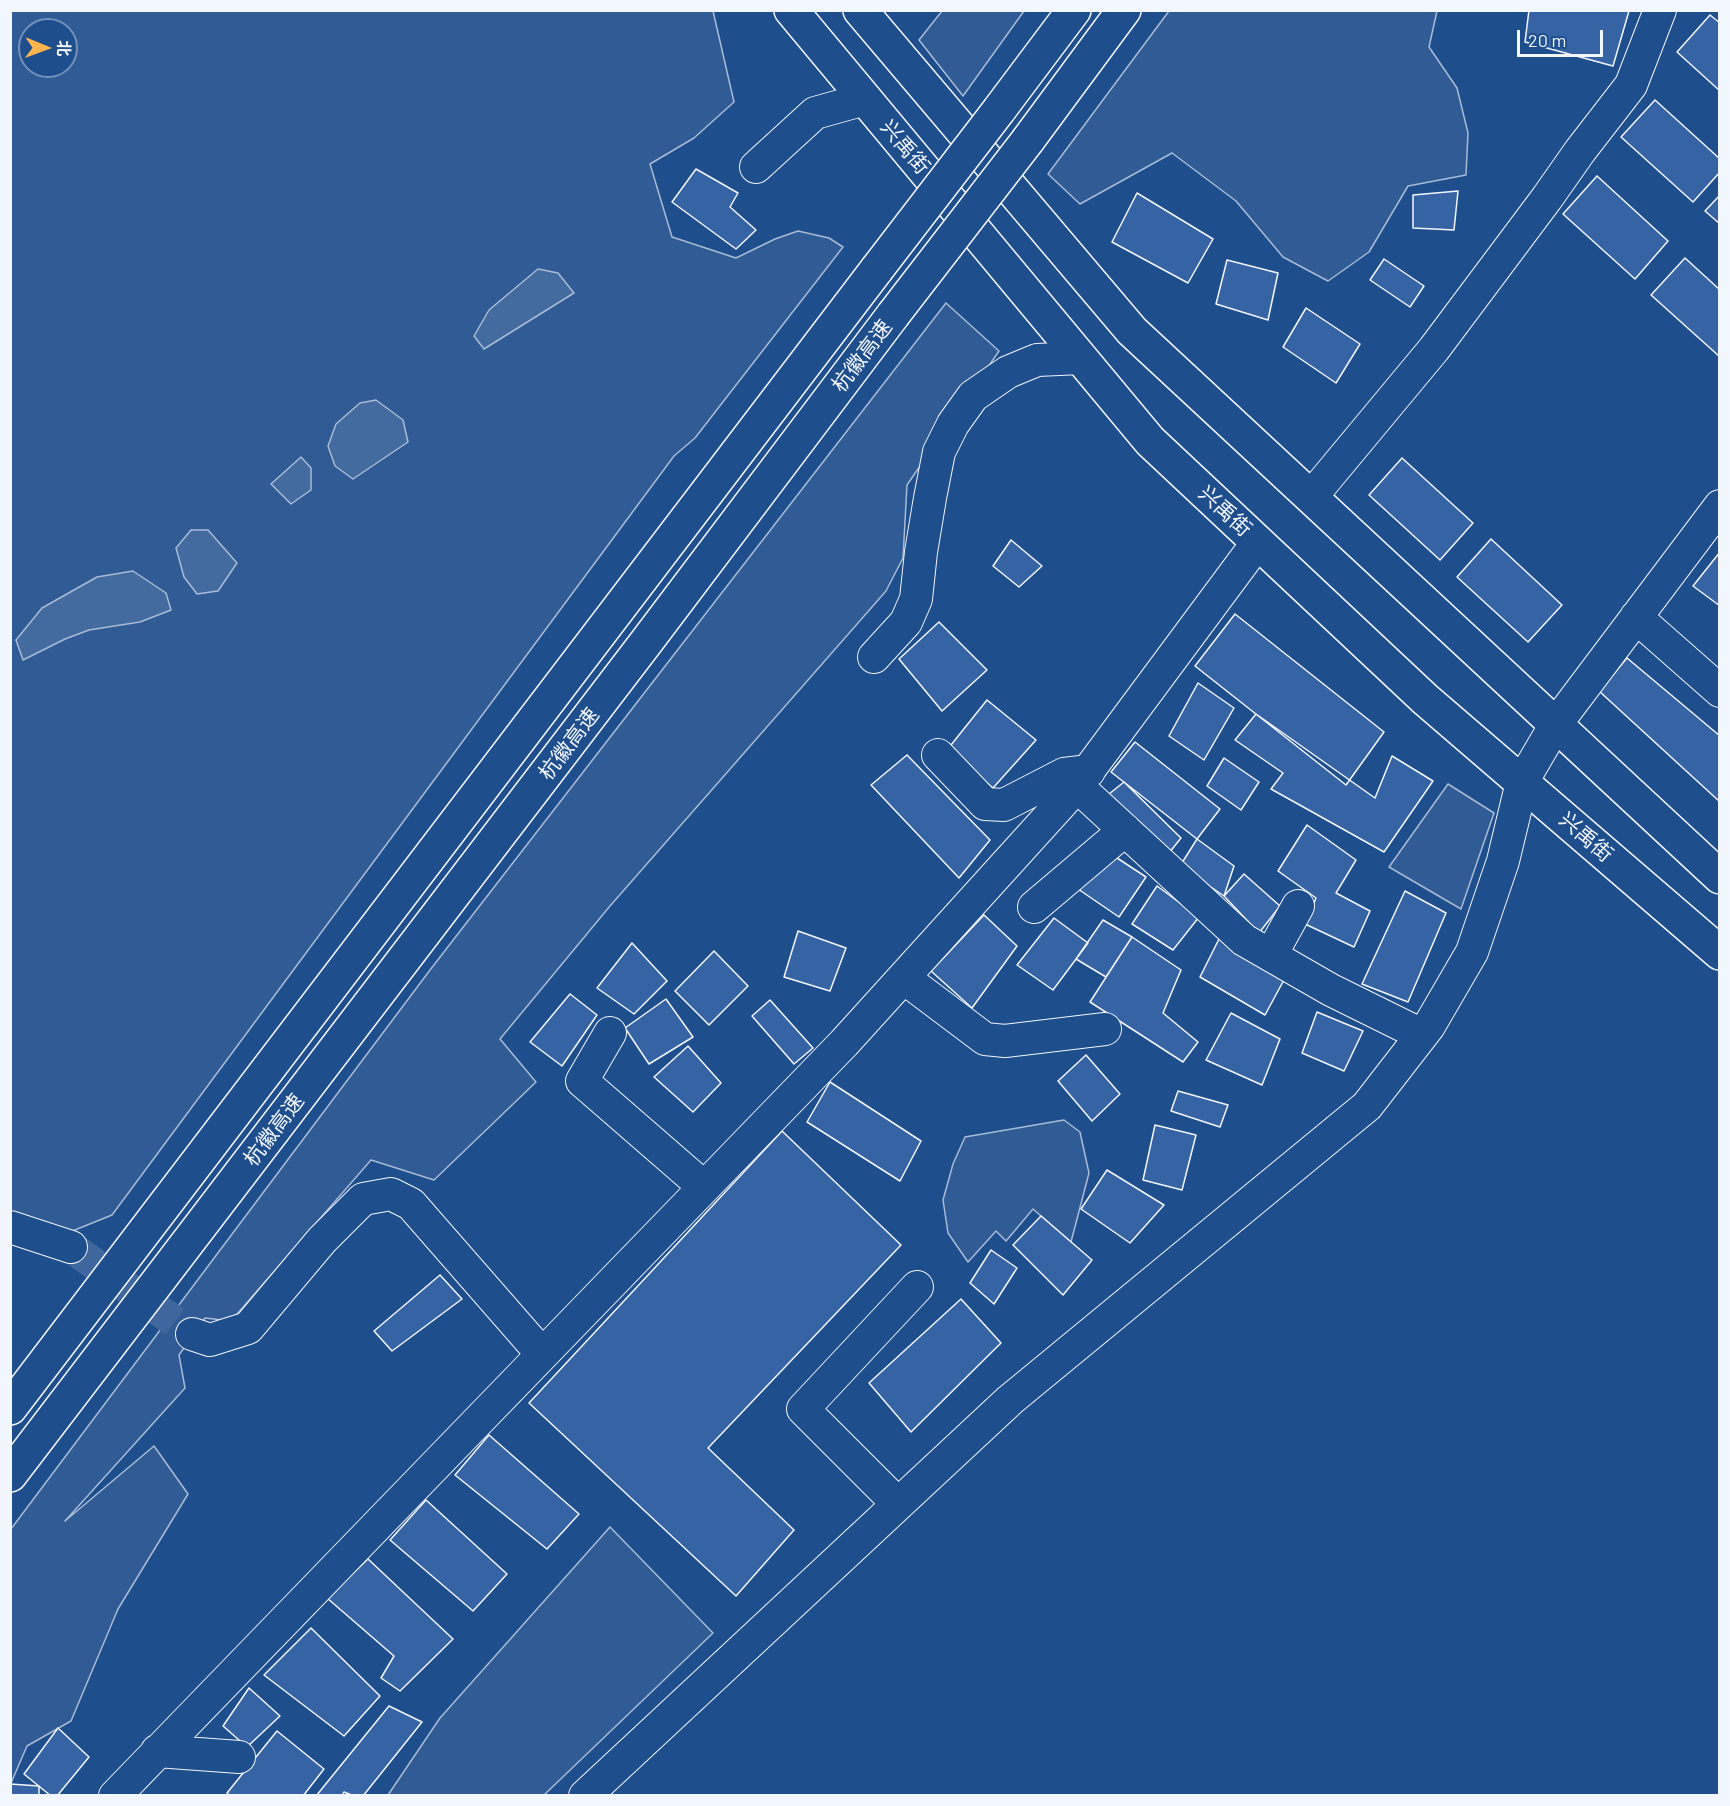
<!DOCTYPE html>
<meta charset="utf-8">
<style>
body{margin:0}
#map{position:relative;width:1730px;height:1806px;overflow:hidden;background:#1f4e8c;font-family:Barlow,"Noto Sans SC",sans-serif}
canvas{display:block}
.frame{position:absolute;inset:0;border:12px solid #f2f6ff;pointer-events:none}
.north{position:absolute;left:18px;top:18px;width:60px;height:60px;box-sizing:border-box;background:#1f4e8c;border:2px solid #7391ba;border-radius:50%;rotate:91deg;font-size:16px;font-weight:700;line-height:24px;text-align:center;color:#f2f6ff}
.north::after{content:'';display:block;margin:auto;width:21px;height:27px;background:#ffb74d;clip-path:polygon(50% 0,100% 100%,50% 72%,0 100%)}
.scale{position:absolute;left:1517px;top:30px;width:86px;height:27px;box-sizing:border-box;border:3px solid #f2f6ff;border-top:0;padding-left:8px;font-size:18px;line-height:21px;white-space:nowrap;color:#f2f6ff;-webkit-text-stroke:4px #1f4e8c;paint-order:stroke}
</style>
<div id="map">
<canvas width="1730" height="1806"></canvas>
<div class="frame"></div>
<div class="north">北</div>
<div class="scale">20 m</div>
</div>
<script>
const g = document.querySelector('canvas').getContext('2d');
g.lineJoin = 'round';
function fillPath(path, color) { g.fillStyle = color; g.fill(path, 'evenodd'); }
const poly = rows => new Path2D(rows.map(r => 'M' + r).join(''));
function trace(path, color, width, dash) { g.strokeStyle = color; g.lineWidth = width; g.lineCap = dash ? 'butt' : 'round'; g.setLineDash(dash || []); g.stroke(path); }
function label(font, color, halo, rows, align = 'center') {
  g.font = font + ' Barlow,"Noto Sans SC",sans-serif'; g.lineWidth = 4.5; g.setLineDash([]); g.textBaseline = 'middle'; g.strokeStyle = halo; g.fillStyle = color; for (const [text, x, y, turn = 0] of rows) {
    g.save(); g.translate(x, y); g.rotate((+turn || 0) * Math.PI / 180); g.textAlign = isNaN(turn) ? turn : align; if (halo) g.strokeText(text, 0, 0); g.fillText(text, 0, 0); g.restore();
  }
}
const built = poly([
 [10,11,713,11,734,102,694,138,650,164,672,237,736,258,775,239,798,231,829,238,843,247,695,438,674,456,112,1215,60,1236,10,1218,10,11],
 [30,30,66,30,66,66,30,66,30,30],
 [942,11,1024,11,963,96,919,40,942,11],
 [1169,11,1437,11,1429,47,1457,88,1468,133,1466,175,1408,186,1369,252,1328,281,1283,257,1236,201,1172,153,1080,204,1048,174,1169,11],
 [946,303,999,351,907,485,903,558,886,591,610,906,500,1039,536,1082,434,1180,371,1160,231,1321,205,1318,179,1355,185,1388,65,1521,154,1446,188,1494,118,1609,71,1721,27,1746,11,1783,11,1529,430,970,946,303],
 [1448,784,1494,813,1461,909,1389,867,1448,784],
 [1064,1120,1080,1132,1089,1173,1071,1242,1033,1209,1006,1241,996,1231,968,1262,948,1233,943,1200,953,1164,965,1137,1064,1120],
 [610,1527,713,1633,544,1795,388,1795,440,1718,610,1527]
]);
fillPath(built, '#305b95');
trace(built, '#a8bbd7', 1.5);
const water = poly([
 [538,269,558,273,574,293,484,349,474,336,489,310,538,269],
 [376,400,403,420,408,442,353,479,335,466,328,446,336,424,360,403,376,400],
 [301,457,311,468,311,490,291,504,271,484,301,457],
 [191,530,208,530,237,563,218,591,197,594,184,577,176,548,191,530],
 [133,571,166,593,171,610,140,622,89,630,65,639,23,660,16,640,42,608,97,577,133,571]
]);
fillPath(water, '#446ba0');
trace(water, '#a8bbd7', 1.5);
const building = poly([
 [1529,10,1629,11,1613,66,1525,42,1529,10],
 [1710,15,1720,23,1720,91,1677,52,1710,15],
 [1655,100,1720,159,1720,172,1693,202,1621,137,1655,100],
 [696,169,738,193,730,207,756,230,736,249,672,202,696,169],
 [1597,176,1668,241,1635,279,1563,214,1597,176],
 [1458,191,1454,230,1413,228,1413,195,1458,191],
 [1137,193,1213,239,1188,283,1112,242,1137,193],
 [1720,195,1720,224,1705,211,1720,195],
 [1685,258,1720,290,1720,357,1651,295,1685,258],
 [1384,259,1424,286,1410,307,1370,280,1384,259],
 [1227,260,1278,273,1268,320,1216,304,1227,260],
 [1306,308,1360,344,1336,383,1283,347,1306,308],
 [1402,458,1473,523,1440,560,1369,495,1402,458],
 [1491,539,1562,605,1528,642,1457,577,1491,539],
 [1011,540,1042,566,1019,587,993,566,1011,540],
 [1720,552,1720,606,1693,586,1720,552],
 [1235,614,1384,732,1346,785,1195,666,1235,614],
 [939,622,987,670,942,711,899,659,939,622],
 [1627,658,1720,736,1720,802,1599,691,1627,658],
 [1198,683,1234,708,1204,760,1169,736,1198,683],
 [987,700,1036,740,993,788,947,750,987,700],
 [1256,714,1375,798,1392,756,1433,781,1384,852,1271,789,1283,773,1235,740,1256,714],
 [1135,742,1220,809,1197,839,1111,772,1135,742],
 [907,755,990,840,959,878,871,785,907,755],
 [1224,758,1259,782,1241,810,1207,786,1224,758],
 [1124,782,1181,838,1161,863,1104,798,1124,782],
 [1307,825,1356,860,1336,893,1370,911,1354,947,1305,924,1316,898,1278,871,1307,825],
 [1197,839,1234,866,1224,896,1180,866,1197,839],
 [1105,850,1146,877,1119,917,1078,889,1105,850],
 [1244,874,1280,906,1259,933,1224,896,1244,874],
 [1157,886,1199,917,1173,950,1132,924,1157,886],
 [1405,891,1446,913,1408,1002,1362,984,1405,891],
 [984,915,1017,946,972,1008,931,971,984,915],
 [1054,918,1088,943,1053,990,1017,965,1054,918],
 [1103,920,1132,937,1106,977,1076,959,1103,920],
 [798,931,846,948,830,991,784,977,798,931],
 [1132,937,1181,970,1163,1013,1198,1042,1183,1062,1090,1002,1132,937],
 [1220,937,1285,978,1265,1015,1200,977,1220,937],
 [632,943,667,981,634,1014,597,988,632,943],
 [714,951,748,986,709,1025,675,991,714,951],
 [570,994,597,1015,562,1066,530,1042,570,994],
 [666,999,693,1037,649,1064,625,1028,666,999],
 [770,1000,813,1048,794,1064,752,1016,770,1000],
 [1317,1012,1363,1031,1344,1071,1302,1053,1317,1012],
 [1231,1013,1280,1039,1262,1085,1206,1060,1231,1013],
 [688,1046,721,1083,693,1112,654,1077,688,1046],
 [1086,1055,1120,1094,1092,1121,1058,1081,1086,1055],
 [830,1082,921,1141,900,1181,807,1122,830,1082],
 [1178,1091,1228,1105,1220,1127,1171,1111,1178,1091],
 [1155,1125,1196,1135,1182,1190,1143,1180,1155,1125],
 [782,1131,901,1245,708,1448,794,1530,736,1596,529,1403,782,1131],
 [1107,1170,1164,1205,1130,1243,1081,1209,1107,1170],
 [1041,1216,1092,1260,1063,1295,1013,1245,1041,1216],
 [991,1250,1017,1268,994,1304,970,1283,991,1250],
 [440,1275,462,1299,392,1351,374,1331,440,1275],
 [961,1299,1001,1343,911,1432,869,1383,961,1299],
 [489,1435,579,1514,547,1549,455,1475,489,1435],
 [426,1500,507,1574,473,1611,390,1540,426,1500],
 [368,1559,453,1639,400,1691,381,1678,394,1656,327,1598,368,1559],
 [311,1628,380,1696,344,1736,264,1675,311,1628],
 [249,1688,280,1716,247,1747,223,1726,249,1688],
 [389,1706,422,1722,363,1796,354,1796,344,1792,342,1796,316,1796,389,1706],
 [58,1728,89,1757,57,1796,51,1796,24,1774,58,1728],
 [277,1731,324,1769,303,1796,231,1796,227,1793,277,1731],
 [10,1784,39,1786,39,1796,10,1796,10,1784]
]);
fillPath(building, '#3563a3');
trace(building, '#f2f6ff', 1.5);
trace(poly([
 [71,1247,192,1334]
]), '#3f679d', 32, [32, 16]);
const minor = poly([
 [756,167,815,113,865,99],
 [1311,497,1434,349,1547,198,1580,151,1631,85,1660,10],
 [1636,617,1720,691],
 [874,657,906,622,916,599,921,552,930,498,939,452,953,424,973,396,1008,372,1037,360,1081,358],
 [938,755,985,804,1004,805,1064,774,1089,771],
 [1077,786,1244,940,1331,990,1422,1035],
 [1034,907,1125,830],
 [1271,955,1298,906],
 [904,978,985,1039,1005,1041,1105,1029],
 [610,1033,582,1081,704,1187],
 [10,1227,71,1247],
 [192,1334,210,1340,248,1328,322,1240,363,1199,391,1194,411,1204,542,1354],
 [898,1504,803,1409,917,1287],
 [157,1751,239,1757],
 [115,1796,844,1043,1077,786,1258,542],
 [585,1796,1010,1400,1367,1106,1429,1026,1472,952,1503,861,1522,782,1556,724,1720,506]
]);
const major = poly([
 [791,10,1150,441,1425,699,1720,953],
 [860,10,1132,331,1720,877]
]);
const highway = poly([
 [999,110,1074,10],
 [1028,140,1124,10],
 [10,1408,877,269],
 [10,1475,647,641,893,315]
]);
trace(minor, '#f2f6ff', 34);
trace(major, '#f2f6ff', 36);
trace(highway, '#f2f6ff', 36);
trace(minor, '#1f4e8c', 32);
trace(major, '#1f4e8c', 33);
trace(highway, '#1f4e8c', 33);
const highwayBridge = poly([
 [877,269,999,110],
 [893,315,1028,140]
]);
trace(highwayBridge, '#f2f6ff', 36, []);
trace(highwayBridge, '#1f4e8c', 33);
label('21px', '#f2f6ff', '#1f4e8c', [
 ["兴禹街",905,147,50],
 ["杭徽高速",862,356,-53],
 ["兴禹街",1225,511,43],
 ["杭徽高速",569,744,-53],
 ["兴禹街",1586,837,41],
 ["杭徽高速",274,1130,-53]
]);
</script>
